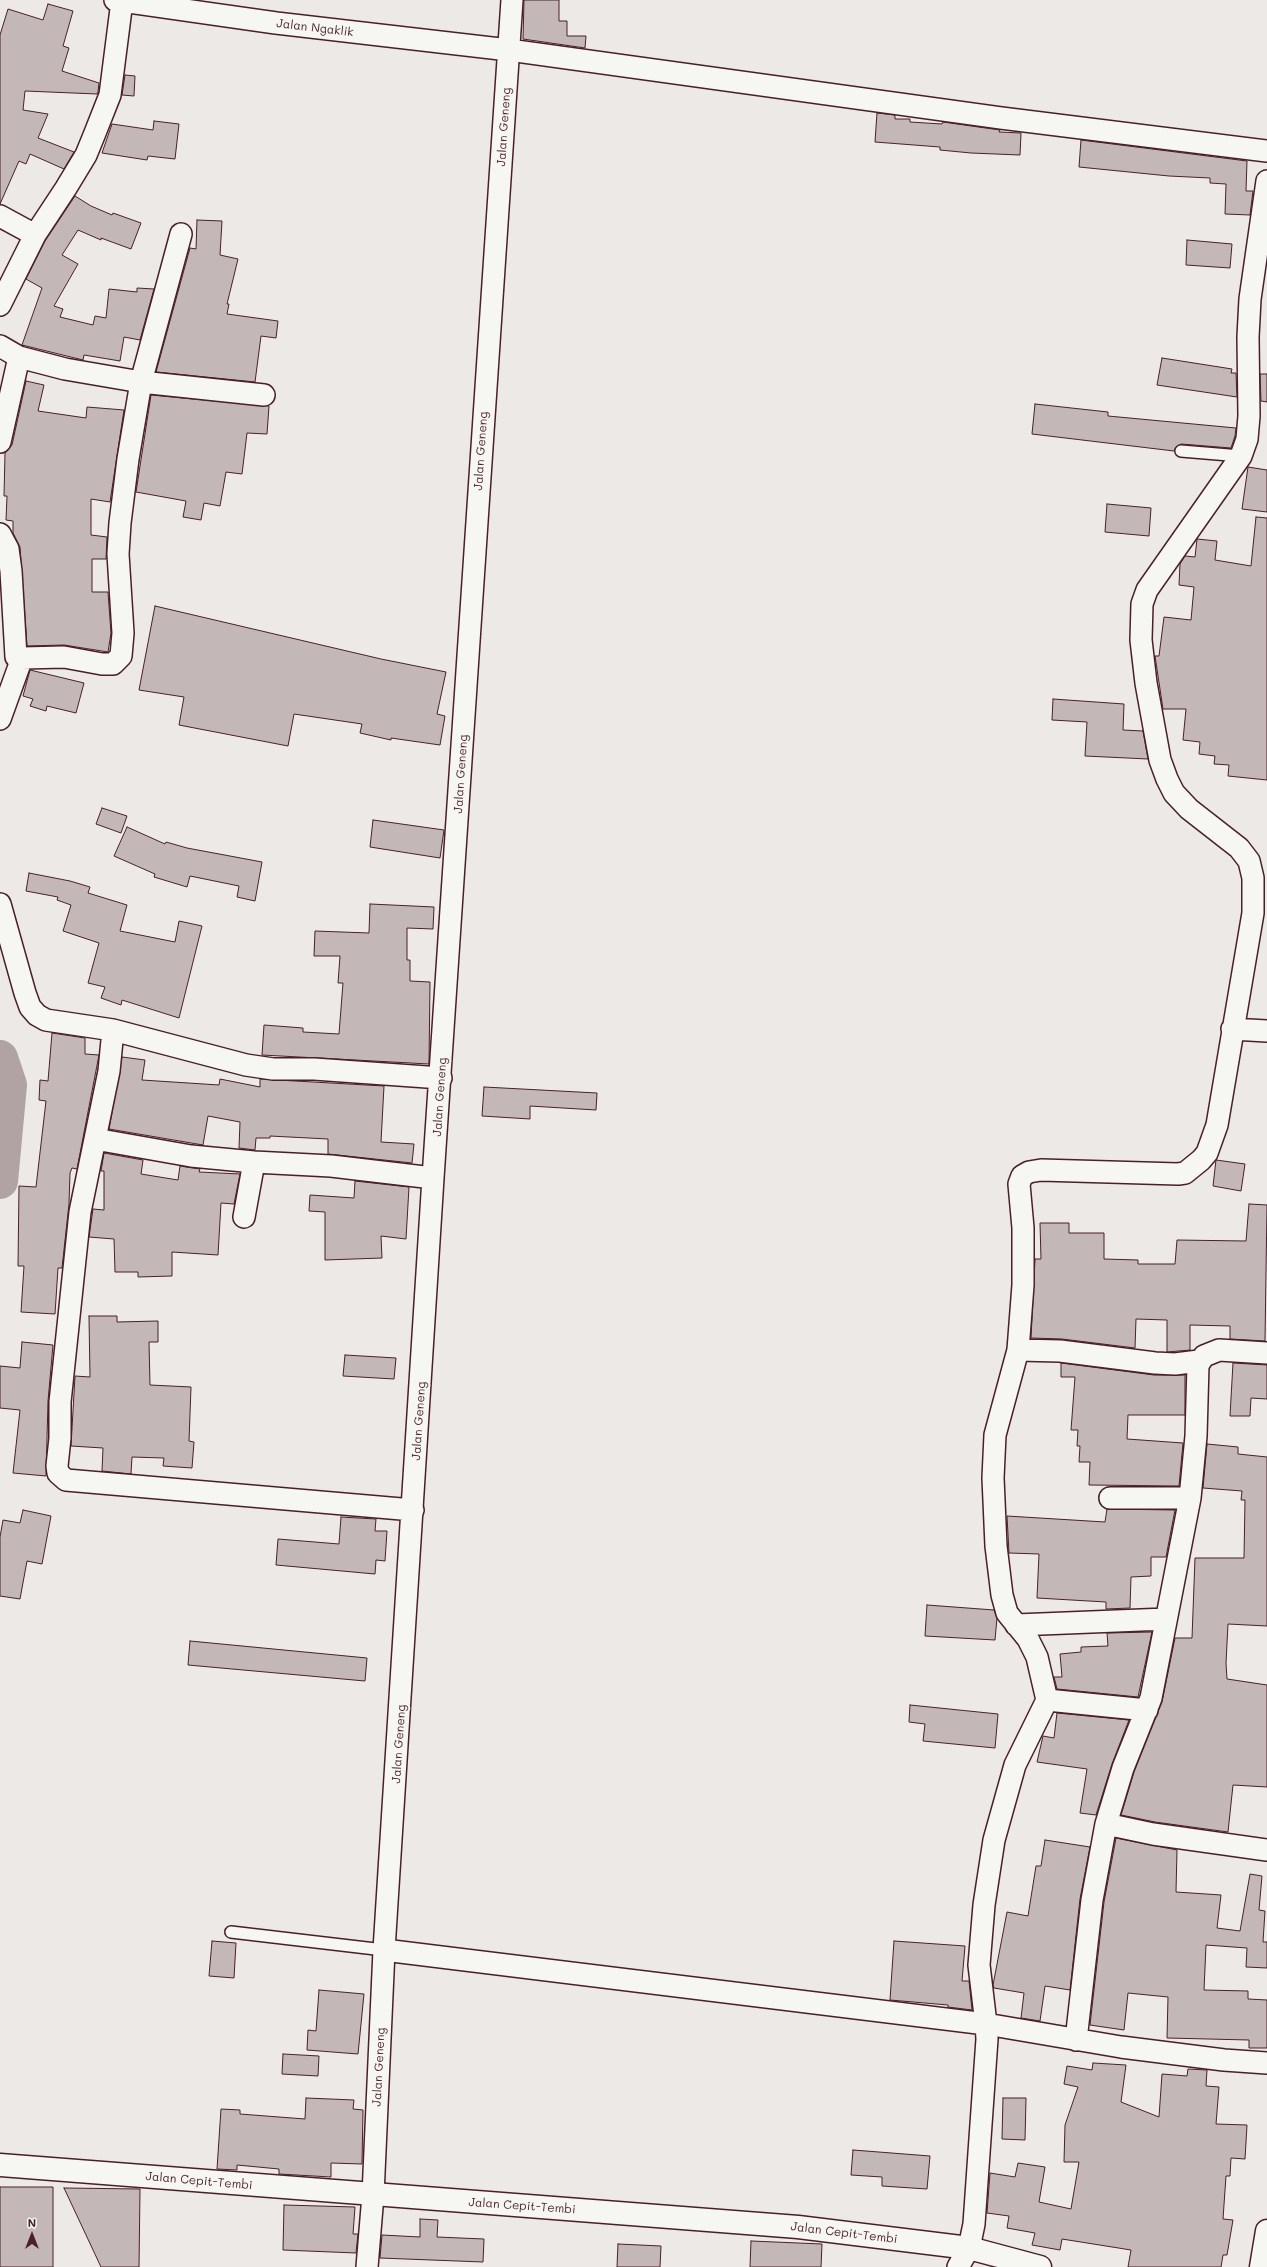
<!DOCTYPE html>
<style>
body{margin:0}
#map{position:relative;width:1267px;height:2267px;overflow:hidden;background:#ece9e6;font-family:Mali,sans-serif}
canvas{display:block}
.north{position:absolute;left:12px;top:2215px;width:40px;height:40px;-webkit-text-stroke:3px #f6f6f2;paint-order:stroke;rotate:0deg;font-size:11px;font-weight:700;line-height:16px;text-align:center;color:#4a1f2b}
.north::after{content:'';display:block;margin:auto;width:14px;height:18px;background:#4a1f2b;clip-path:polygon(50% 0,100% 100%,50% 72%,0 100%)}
</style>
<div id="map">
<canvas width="1267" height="2267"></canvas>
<div class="north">N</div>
</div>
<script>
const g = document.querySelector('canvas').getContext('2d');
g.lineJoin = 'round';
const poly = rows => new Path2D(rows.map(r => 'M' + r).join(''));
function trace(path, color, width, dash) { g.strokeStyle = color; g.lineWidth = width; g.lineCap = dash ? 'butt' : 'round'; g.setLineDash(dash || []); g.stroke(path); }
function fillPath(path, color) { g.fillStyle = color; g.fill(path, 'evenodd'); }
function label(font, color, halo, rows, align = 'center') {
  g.font = font + ' Mali,sans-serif'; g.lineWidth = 4; g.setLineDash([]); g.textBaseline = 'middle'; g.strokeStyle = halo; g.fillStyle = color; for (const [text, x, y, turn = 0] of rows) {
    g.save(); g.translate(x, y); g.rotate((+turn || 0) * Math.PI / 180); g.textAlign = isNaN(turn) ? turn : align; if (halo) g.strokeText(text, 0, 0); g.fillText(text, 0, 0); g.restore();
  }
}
trace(poly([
 [0,1058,9,1085,0,1181]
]), '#b1a2a3', 36);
const building = poly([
 [524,0,559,0,559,21,567,21,567,36,586,36,585,48,523,39,524,0],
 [48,4,73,11,63,46,69,48,62,71,99,83,98,92,97,94,25,91,23,110,48,114,38,138,74,152,64,169,30,154,26,164,19,161,0,204,0,35,8,9,43,20,48,4],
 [125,75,135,76,134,96,122,95,125,75],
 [877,113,895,115,895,119,910,119,910,122,942,124,943,122,1000,130,999,132,1021,133,1020,155,971,153,940,150,940,147,875,142,877,113],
 [154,121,179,124,175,159,148,156,147,160,102,153,112,124,153,130,154,121],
 [1081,140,1247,161,1246,191,1253,191,1250,215,1225,214,1226,184,1210,183,1210,178,1169,176,1079,167,1081,140],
 [75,196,91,206,112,215,113,213,141,223,131,249,101,238,101,240,78,230,62,255,78,264,54,306,63,309,60,317,93,325,95,316,106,318,109,289,137,292,137,288,154,289,140,340,124,337,120,361,84,355,83,360,22,345,42,288,26,279,45,241,75,196],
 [197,220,222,221,220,255,238,259,227,304,229,304,227,314,278,321,276,338,261,336,255,382,156,372,190,248,196,249,197,220],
 [1187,240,1232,244,1230,268,1186,265,1187,240],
 [1162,358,1232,369,1231,373,1236,373,1237,397,1157,385,1162,358],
 [1260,374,1267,374,1267,402,1261,401,1260,374],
 [26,381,44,385,38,411,86,418,87,407,124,410,110,502,91,499,91,535,107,537,106,559,92,559,92,592,108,592,111,633,108,652,64,645,27,646,20,547,13,533,13,521,6,520,7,496,4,496,5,453,12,445,26,381],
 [151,395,269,406,267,434,247,433,242,474,226,472,220,506,204,503,201,520,183,517,186,501,136,492,151,395],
 [1035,404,1108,412,1108,416,1236,428,1235,436,1231,448,1181,444,1176,447,1174,451,1032,434,1035,404],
 [1248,467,1267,470,1267,512,1242,509,1248,467],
 [1107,504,1151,508,1149,536,1105,532,1107,504],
 [1256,517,1267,518,1267,780,1228,776,1229,765,1214,764,1215,756,1199,754,1200,742,1183,740,1186,709,1163,709,1155,656,1159,656,1164,617,1191,620,1194,587,1179,585,1180,564,1185,556,1195,557,1197,539,1217,541,1215,560,1251,566,1256,517],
 [155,606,381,659,446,672,437,714,445,716,440,745,391,738,391,740,360,733,362,724,294,714,288,746,179,725,184,697,139,690,155,606],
 [30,670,84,683,76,713,47,706,46,711,30,706,33,699,23,696,30,670],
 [1053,699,1124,704,1123,730,1143,731,1148,759,1085,756,1087,722,1052,720,1053,699],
 [102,808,127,816,121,833,96,824,102,808],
 [373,820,444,830,440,858,370,847,373,820],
 [127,827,165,844,166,842,187,848,262,862,255,901,237,897,239,886,190,876,187,887,154,877,155,874,114,856,127,827],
 [29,873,70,881,90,887,88,893,127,905,120,931,175,942,179,921,202,926,179,1018,122,1000,121,1005,101,998,105,987,88,983,99,943,63,931,71,905,57,900,58,897,26,891,29,873],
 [370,904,434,907,433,929,407,928,407,960,410,960,410,981,430,982,429,1064,262,1055,264,1025,303,1028,303,1032,339,1034,343,983,338,983,340,956,314,956,315,931,369,933,370,904],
 [52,1033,85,1038,85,1054,99,1055,77,1169,72,1168,70,1173,69,1204,62,1268,58,1268,55,1314,21,1312,24,1266,18,1266,19,1186,36,1187,46,1101,39,1100,40,1080,48,1081,52,1033],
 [122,1057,145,1060,142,1080,219,1085,220,1079,260,1087,260,1079,384,1086,381,1142,414,1144,412,1163,328,1154,328,1139,270,1136,270,1138,256,1138,255,1150,239,1148,240,1122,208,1116,203,1145,109,1129,122,1057],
 [484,1087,597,1093,596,1110,530,1106,530,1119,482,1116,484,1087],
 [104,1153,143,1160,141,1174,178,1180,180,1166,200,1169,199,1172,240,1174,234,1204,221,1203,218,1255,172,1252,172,1276,138,1277,138,1272,115,1272,114,1239,89,1237,93,1209,104,1210,104,1171,101,1171,104,1153],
 [1216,1160,1245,1164,1241,1191,1213,1186,1216,1160],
 [355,1181,409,1187,406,1239,381,1236,382,1258,325,1260,325,1212,309,1211,310,1195,354,1198,355,1181],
 [1249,1204,1267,1205,1265,1341,1230,1339,1230,1326,1190,1325,1190,1350,1167,1352,1167,1320,1136,1319,1135,1348,1062,1339,1031,1338,1035,1259,1041,1259,1040,1223,1069,1223,1069,1233,1104,1233,1104,1259,1138,1260,1138,1264,1175,1264,1177,1240,1246,1241,1249,1204],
 [89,1316,117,1316,117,1322,158,1321,158,1342,149,1342,150,1385,191,1387,189,1441,194,1442,192,1468,163,1466,164,1458,132,1457,131,1474,102,1471,103,1448,71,1446,75,1376,90,1377,89,1316],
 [22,1342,53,1345,48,1401,46,1476,13,1473,20,1410,0,1408,0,1366,20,1368,22,1342],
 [345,1355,396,1358,394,1379,343,1376,345,1355],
 [1061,1363,1154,1375,1185,1375,1185,1415,1128,1415,1127,1439,1183,1443,1179,1486,1089,1485,1090,1462,1079,1462,1080,1446,1077,1446,1078,1430,1071,1430,1075,1377,1061,1377,1061,1363],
 [1233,1363,1267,1365,1267,1399,1251,1398,1250,1416,1230,1416,1233,1363],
 [1207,1444,1238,1447,1238,1454,1267,1457,1267,1626,1228,1624,1226,1663,1227,1679,1267,1685,1267,1787,1233,1785,1228,1832,1155,1822,1121,1815,1134,1772,1162,1702,1175,1638,1192,1638,1195,1558,1244,1558,1245,1500,1241,1500,1242,1491,1203,1488,1207,1444],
 [1107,1509,1175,1510,1166,1557,1151,1557,1151,1576,1131,1577,1130,1608,1106,1609,1106,1602,1037,1598,1039,1554,1009,1553,1007,1516,1105,1522,1107,1509],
 [23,1510,51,1516,42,1564,27,1561,20,1599,0,1596,0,1537,3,1520,20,1523,23,1510],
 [341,1517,376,1519,375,1531,387,1531,385,1561,376,1560,375,1574,276,1565,278,1539,339,1544,341,1517],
 [927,1605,994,1610,997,1618,995,1640,925,1636,927,1605],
 [1152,1632,1138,1697,1057,1689,1054,1677,1062,1677,1060,1654,1081,1652,1081,1647,1108,1646,1107,1633,1152,1632],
 [190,1641,367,1658,365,1681,188,1665,190,1641],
 [910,1705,998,1714,995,1748,923,1741,925,1724,909,1722,910,1705],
 [1057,1713,1129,1720,1112,1764,1096,1815,1080,1813,1087,1769,1037,1762,1043,1736,1054,1738,1057,1713],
 [1116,1838,1177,1850,1176,1892,1221,1895,1217,1928,1240,1931,1250,1874,1262,1876,1259,1910,1265,1911,1263,1942,1267,1942,1267,1968,1246,1967,1247,1948,1206,1945,1204,1990,1248,1991,1248,1999,1267,2000,1267,2048,1249,2048,1249,2040,1167,2038,1168,1997,1128,1993,1124,2030,1090,2025,1104,1902,1116,1838],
 [1045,1840,1090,1847,1080,1899,1070,1990,1045,1986,1040,2021,1021,2018,1024,1993,994,1988,993,1985,1007,1912,1028,1916,1036,1866,1041,1866,1045,1840],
 [212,1941,236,1943,234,1978,209,1976,212,1941],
 [894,1941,965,1946,962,1981,969,1981,972,2010,948,2007,948,2005,890,2000,894,1941],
 [319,1990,364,1994,358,2054,307,2050,308,2030,316,2031,319,1990],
 [283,2054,319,2056,318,2076,282,2074,283,2054],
 [1093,2063,1126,2065,1121,2102,1159,2117,1162,2074,1187,2076,1188,2069,1207,2070,1206,2086,1219,2087,1216,2124,1247,2125,1245,2159,1231,2158,1230,2176,1226,2176,1223,2219,1233,2220,1227,2255,1223,2255,1221,2267,1128,2267,1131,2250,1062,2239,1060,2250,1032,2245,1035,2233,1007,2228,1009,2216,987,2213,990,2173,1015,2177,1018,2163,1045,2167,1039,2202,1071,2209,1079,2162,1064,2162,1065,2125,1078,2087,1064,2084,1067,2066,1092,2070,1093,2063],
 [306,2098,354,2100,353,2109,363,2110,362,2164,331,2163,331,2177,279,2174,279,2169,237,2165,237,2170,217,2169,221,2109,240,2110,240,2114,305,2119,306,2098],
 [1003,2098,1026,2098,1025,2140,1002,2139,1003,2098],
 [853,2150,930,2156,927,2189,882,2186,882,2177,851,2175,853,2150],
 [0,2187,53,2187,53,2267,0,2267,0,2187],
 [64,2188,140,2189,139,2267,101,2267,64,2188],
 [284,2205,355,2207,353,2234,358,2234,356,2253,283,2250,284,2205],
 [420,2219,438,2220,437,2237,484,2239,483,2262,380,2258,382,2235,420,2237,420,2219],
 [751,2241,822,2244,821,2267,750,2267,751,2241],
 [618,2244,661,2246,660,2267,617,2267,618,2244]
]);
fillPath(building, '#c4b7b7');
trace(building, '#4a1f2b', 1);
const service = poly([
 [1181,451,1241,456],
 [231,1932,384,1950]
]);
const minor = poly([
 [115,0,276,23,509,50,1001,118,1267,151],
 [0,216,35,235],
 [181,234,141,382,264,395],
 [0,305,35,235,66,188,86,155,95,133,110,95,122,1],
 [0,346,19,357,65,369,141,382,128,459,120,523,118,554,123,633,121,656,113,664,102,664,64,657,22,658,0,719],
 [0,442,19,357],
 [0,534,8,549,11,571,16,657],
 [0,904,25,993,30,1007,37,1015,46,1020,113,1030],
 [1232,1029,1267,1031],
 [95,1139,191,1156,254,1162,331,1166,433,1178],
 [244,1217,254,1162],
 [1018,1350,1060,1351,1155,1363,1175,1364,1199,1361],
 [1110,1498,1190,1498],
 [413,1510,66,1480,58,1473,57,1466,60,1438,60,1402,80,1212,109,1071,113,1030,246,1065,273,1069,314,1069,441,1078],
 [1016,1625,1166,1619],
 [1047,1700,1147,1710],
 [1106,1824,1153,1834,1267,1850],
 [384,1950,986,2024,979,1965,984,1905,994,1840,1015,1765,1047,1700,1037,1657,1028,1639,1007,1613,1002,1595,996,1546,993,1478,995,1435,1018,1350,1023,1285,1023,1228,1019,1184,1022,1176,1029,1172,1041,1170,1178,1174,1185,1173,1201,1160,1207,1153,1217,1125,1253,913,1253,878,1249,861,1239,848,1189,809,1174,793,1167,779,1160,760,1146,683,1141,640,1142,604,1147,590,1241,456,1247,439,1249,416,1248,337,1250,299,1267,181],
 [1076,2040,1092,1900,1106,1824,1123,1768,1151,1698,1190,1498,1196,1436,1198,1365,1204,1356,1219,1350,1267,1353],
 [367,2267,373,2195,384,1950,433,1178,512,0],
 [958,2267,969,2248,974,2224,987,2039,986,2024,1121,2047,1224,2060,1267,2063]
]);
const secondary = poly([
 [0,2165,798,2227,969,2248,1040,2267]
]);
const primary = poly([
 [1261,2267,1267,2231]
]);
trace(service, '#4a1f2b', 14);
trace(minor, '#4a1f2b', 24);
trace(secondary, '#4a1f2b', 25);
trace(primary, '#4a1f2b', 25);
trace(service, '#f6f6f2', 11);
trace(minor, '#f6f6f2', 21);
trace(secondary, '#f6f6f2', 22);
trace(primary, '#f6f6f2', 22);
label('12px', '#4a1f2b', '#f6f6f2', [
 ["Jalan Ngaklik",315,28,7],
 ["Jalan Geneng",504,127,-86],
 ["Jalan Geneng",481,451,-86],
 ["Jalan Geneng",461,774,-86],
 ["Jalan Geneng",440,1097,-86],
 ["Jalan Geneng",419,1421,-86],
 ["Jalan Geneng",399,1744,-86],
 ["Jalan Geneng",379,2067,-87],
 ["Jalan Cepit-Tembi",199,2181,5],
 ["Jalan Cepit-Tembi",522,2206,4],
 ["Jalan Cepit-Tembi",844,2233,7]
]);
</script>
